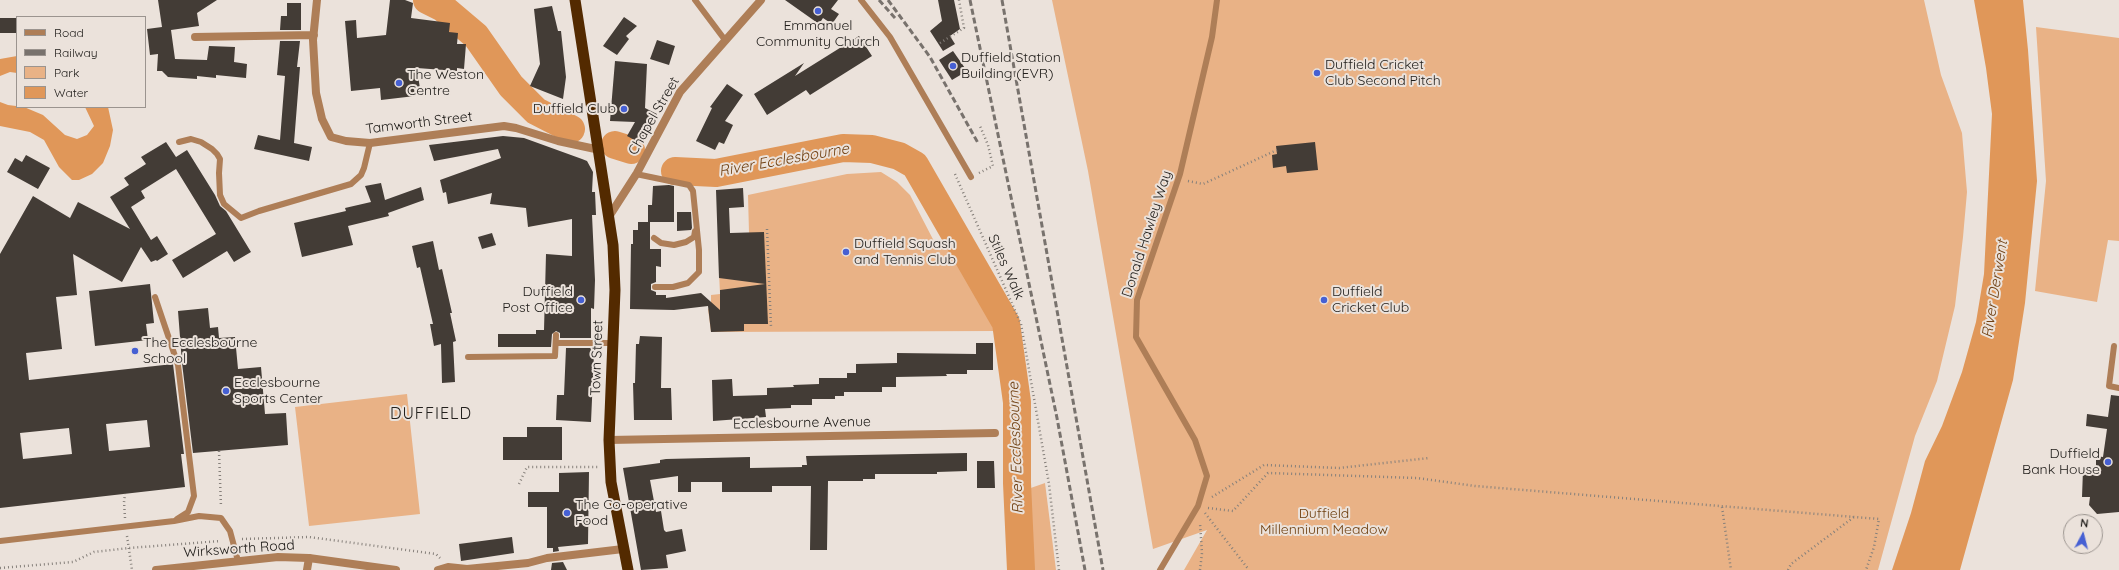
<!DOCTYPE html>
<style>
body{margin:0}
#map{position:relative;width:2119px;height:570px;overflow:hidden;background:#ebe2db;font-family:Quicksand,sans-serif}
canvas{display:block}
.legend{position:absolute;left:16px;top:16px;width:130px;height:92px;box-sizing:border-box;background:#ebe2db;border:1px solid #9b948f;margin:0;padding:5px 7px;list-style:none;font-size:12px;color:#23201d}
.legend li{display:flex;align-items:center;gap:8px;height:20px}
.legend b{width:20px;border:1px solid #9b948f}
.north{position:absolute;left:2063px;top:514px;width:40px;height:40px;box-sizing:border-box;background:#ebe2db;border:1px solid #9b948f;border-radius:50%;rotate:7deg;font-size:11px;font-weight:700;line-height:16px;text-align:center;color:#23201d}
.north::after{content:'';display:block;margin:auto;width:14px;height:18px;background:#4660d3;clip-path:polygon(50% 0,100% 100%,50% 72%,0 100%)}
</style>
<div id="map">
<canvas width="2119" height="570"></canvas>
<ul class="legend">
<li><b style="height:5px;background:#ae7e57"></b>Road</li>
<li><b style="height:5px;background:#78726d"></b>Railway</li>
<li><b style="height:11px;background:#e9b286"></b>Park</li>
<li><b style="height:11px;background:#e09759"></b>Water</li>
</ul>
<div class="north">N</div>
</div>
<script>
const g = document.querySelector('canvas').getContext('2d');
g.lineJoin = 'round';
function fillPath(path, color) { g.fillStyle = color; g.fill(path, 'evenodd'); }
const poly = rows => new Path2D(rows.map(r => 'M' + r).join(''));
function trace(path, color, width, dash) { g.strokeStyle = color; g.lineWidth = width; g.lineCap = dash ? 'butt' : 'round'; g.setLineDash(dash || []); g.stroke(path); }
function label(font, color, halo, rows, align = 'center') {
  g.font = font + ' Quicksand,sans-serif'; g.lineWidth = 4; g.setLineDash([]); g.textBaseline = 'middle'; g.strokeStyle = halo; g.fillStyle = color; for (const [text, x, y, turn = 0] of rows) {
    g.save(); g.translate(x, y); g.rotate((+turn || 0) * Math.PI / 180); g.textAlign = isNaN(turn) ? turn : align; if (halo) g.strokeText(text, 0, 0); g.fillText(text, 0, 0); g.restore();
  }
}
fillPath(poly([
 [1052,0,1924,0,1941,75,1962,133,1967,192,1963,237,1955,306,1937,381,1915,436,1878,570,1184,570,1207,530,1153,549,1088,171],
 [2036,27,2119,38,2119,241,2108,240,2097,302,2035,291,2046,181],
 [881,172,897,182,910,195,937,247,954,248,995,331,711,332,708,309,711,308,711,295,720,294,719,272,749,233,748,195,847,174],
 [407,394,420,514,309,526,295,407],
 [1045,483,1056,570,1029,570,1025,490]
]), '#e9b286');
fillPath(poly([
 [1974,0,2023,0,2028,50,2037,181,2025,303,2013,380,1960,570,1892,570,1911,513,1925,461,1942,426,1962,372,1976,322,1984,274,1992,114,1986,68],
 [17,56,17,73,10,72,0,76,0,59],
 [0,102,8,105,24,107,43,115,65,135,77,139,87,135,94,126,85,107,108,107,113,130,110,146,103,163,92,174,79,180,72,180,59,167,44,140,30,132,0,126]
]), '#e09759');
trace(poly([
 [427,0,443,8,476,36,511,86,536,111,571,129],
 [615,145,631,150],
 [675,171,716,173,843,148,872,149,899,156,915,165,1006,323,1017,402,1017,483,1021,570]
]), '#e09759', 28);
fillPath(poly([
 [158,0,217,0,197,13,199,26,171,30,175,59,207,60,209,46,235,47,234,62,247,64,246,78,216,75,216,78,197,76,197,79,168,77,162,71,157,71,158,54,150,55,147,29,162,27],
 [390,0,405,0,413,3,411,18,450,23,449,32,458,33,457,44,466,44,464,69,457,68,457,71,417,68,420,89,414,89,415,96,381,100,380,88,351,91,345,21,356,20,357,38,386,35],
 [785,0,838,0,831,9,839,14,832,24,823,18,819,24],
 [938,0,954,0,960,29,950,36,955,44,943,51,930,31,942,21],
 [287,3,301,3,301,30,280,30,281,16,287,16],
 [552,6,558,31,561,31,566,77,563,99,530,86,540,64,534,9],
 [624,17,637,26,626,36,629,39,617,55,603,46],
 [0,18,17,18,17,33,0,33],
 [859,36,872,56,810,95,806,90,767,115,754,94,804,63,795,76],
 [657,40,675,46,669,65,650,59],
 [280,41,300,41,297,67,300,67,294,143,312,147,309,161,254,149,258,135,280,140,285,76,277,75],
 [953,51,967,71,952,80,939,60],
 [615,61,647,64,645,108,657,114,640,143,627,136,635,122,610,121],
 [727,84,743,95,725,121,733,125,724,144,719,142,715,150,696,141,712,108,710,107],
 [503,136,524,138,582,159,587,161,593,172,592,192,595,192,596,215,592,215,595,280,594,309,591,308,591,338,560,338,560,333,556,331,552,334,551,347,498,347,498,334,536,334,536,330,544,330,546,254,572,256,572,219,528,227,526,208,490,204,492,193,448,204,446,192,443,193,440,180,501,158,498,149,434,161,429,145],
 [166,142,176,157,187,150,215,195,220,206,226,211,251,252,234,262,227,251,183,278,172,260,216,234,176,169,141,191,145,198,131,207,151,240,157,236,168,254,157,261,156,260,151,262,141,247,122,282,73,254,77,295,56,297,62,349,26,353,29,380,173,364,184,454,181,454,185,487,0,508,0,254,33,196,70,218,78,202,130,229,110,197,129,185,124,178,146,164,141,157],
 [147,420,150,447,109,451,106,424],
 [69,428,72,454,23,459,20,433],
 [1315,142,1318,170,1287,173,1286,166,1273,168,1272,155,1277,154,1276,146],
 [26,155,50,168,38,189,7,172,15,158,22,162],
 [381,183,385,200,421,187,424,200,388,213,389,216,348,226,353,245,302,257,294,223,346,211,345,208,371,202,365,186],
 [669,185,674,186,674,222,650,222,650,249,661,249,661,267,656,266,656,282,651,284,651,290,656,292,656,295,666,295,666,298,701,293,720,310,720,290,765,284,719,278,716,190,743,188,744,207,729,208,730,233,764,232,768,324,744,324,744,331,711,332,708,306,674,310,630,309,631,244,633,244,633,230,638,230,638,222,648,222,648,205,652,205,653,186],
 [677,212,691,212,692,228,691,230,677,231],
 [492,233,496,245,482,249,478,237],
 [433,241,439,270,442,269,452,313,450,313,456,341,453,342,455,382,442,383,441,344,434,346,430,324,433,324,420,267,417,268,412,246],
 [150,284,154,323,146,324,148,340,95,346,89,291],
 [208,308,210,328,218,327,219,338,235,337,238,369,261,367,265,414,286,413,288,445,193,453,182,363,178,311],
 [640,336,662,337,661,388,671,388,672,420,634,420,633,383,635,383,636,344,639,344],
 [976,343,993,343,993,370,967,370,967,374,946,374,947,376,896,377,896,387,882,387,882,392,844,392,844,396,835,396,835,399,812,399,812,405,791,405,791,408,765,409,766,417,713,421,712,380,732,379,733,396,767,395,767,388,794,387,793,385,819,384,819,378,847,378,847,373,856,373,856,364,897,363,897,353,976,354],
 [566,348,591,348,591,354,594,354,591,422,556,420,557,395,564,395],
 [2111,395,2119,396,2119,512,2097,514,2089,505,2090,497,2082,497,2083,470,2086,470,2086,466,2096,467,2096,456,2103,457,2107,429,2086,426,2087,414,2108,417],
 [527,427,562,427,562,460,503,460,503,437,527,437],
 [967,453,967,471,937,472,937,474,875,474,875,479,863,479,863,481,828,481,827,550,810,550,811,486,772,486,772,492,722,492,722,482,691,482,691,492,678,492,678,476,650,480,656,512,661,511,664,530,666,532,682,529,686,551,666,555,668,568,641,570,623,468,660,463,660,460,666,459,750,457,750,468,802,467,802,465,807,465,806,456],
 [977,461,994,461,995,488,977,488],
 [589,472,588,544,558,547,559,551,553,552,553,548,547,548,547,507,528,507,528,492,559,492,559,473],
 [512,537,514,553,461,561,459,544],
 [563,562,567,570,551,570,552,563]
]), '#433c36');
trace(poly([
 [940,43,964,28,959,0],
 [979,173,993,166,988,145,980,126],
 [955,174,1021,324,1049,484,1059,570],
 [1188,181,1203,184,1277,150],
 [767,229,771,327],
 [219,451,221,507],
 [519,484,527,467,598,467],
 [1212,497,1264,465,1339,468,1429,458],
 [1722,507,1731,570],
 [1208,508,1233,511,1268,473,1417,478,1475,486,1879,519,1874,547,1866,570],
 [1205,513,1249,570],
 [125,518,124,502,125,494],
 [127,536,132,570],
 [242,539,309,537,436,554,440,558],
 [0,568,73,562,94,552,129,548,221,541],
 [1200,570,1202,553,1200,523],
 [1788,570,1791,564,1854,517]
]), '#86807b', 2.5, [1, 3]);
trace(poly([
 [695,0,725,40],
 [861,0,890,37,971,177],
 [179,142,191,139,201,142,212,149,217,154,220,159,219,173,220,195,224,204,241,218,259,211,351,184,361,175,364,168,370,143],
 [636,174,689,185,693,191,699,250,699,272,688,283,673,287,655,287],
 [654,238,661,243,674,245,686,242,694,237,695,231],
 [155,297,178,365,194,496,188,512,177,519],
 [556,343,613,343],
 [2114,346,2109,386,2119,388],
 [468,357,555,356,556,335],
 [0,541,174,521,199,516,221,518,230,531,238,561],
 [1160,570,1198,506,1207,476,1195,440,1136,337,1137,300,1180,174,1212,37,1217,0]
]), '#ae7e57', 6);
trace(poly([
 [317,0,313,40,316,93,322,119,331,137,346,141,370,143,504,126,516,128,558,141,600,150],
 [195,37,314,35],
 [610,215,637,173,680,92,761,0],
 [609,440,995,433],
 [307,570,309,558]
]), '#ae7e57', 8);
trace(poly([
 [156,570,278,557,309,558,396,570],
 [438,570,448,567,467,569,528,563,547,558,623,549]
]), '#ae7e57', 8);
trace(poly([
 [575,0,613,245,615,290,609,440,611,482,628,570]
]), '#532a00', 11);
trace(poly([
 [879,0,896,19],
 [888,0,930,57,978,143],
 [970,0,1057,418,1085,570],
 [1002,0,1103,570]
]), '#78726d', 3, [6, 3]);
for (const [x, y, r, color] of [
 [818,11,4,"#4660d3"],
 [953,66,4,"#4660d3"],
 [1317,73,4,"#4660d3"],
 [399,83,4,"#4660d3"],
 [624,109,4,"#4660d3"],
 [846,252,4,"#4660d3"],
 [581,300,4,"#4660d3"],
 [1324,300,4,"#4660d3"],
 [135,351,4,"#4660d3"],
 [226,391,4,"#4660d3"],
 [2108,462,4,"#4660d3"],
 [567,513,4,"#4660d3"]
]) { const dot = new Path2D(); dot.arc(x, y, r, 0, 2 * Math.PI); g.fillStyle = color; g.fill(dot); trace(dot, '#ebe2db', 1.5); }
label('14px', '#23201d', '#ebe2db', [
 ["Emmanuel",818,26,"center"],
 ["Community Church",818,42,"center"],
 ["Duffield Station",961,58],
 ["Building (EVR)",961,74],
 ["Duffield Cricket",1325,65],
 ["Club Second Pitch",1325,81],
 ["The Weston",407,75],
 ["Centre",407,91],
 ["Duffield Club",616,109,"right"],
 ["Duffield Squash",854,244],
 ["and Tennis Club",854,260],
 ["Duffield",573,292,"right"],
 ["Post Office",573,308,"right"],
 ["Duffield",1332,292],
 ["Cricket Club",1332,308],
 ["The Ecclesbourne",143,343],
 ["School",143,359],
 ["Ecclesbourne",234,383],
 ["Sports Center",234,399],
 ["Duffield",2100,454,"right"],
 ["Bank House",2100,470,"right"],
 ["The Co-operative",575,505],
 ["Food",575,521]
], 'left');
label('14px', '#23201d', '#ebe2db', [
 ["Chapel Street",654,116,-60],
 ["Tamworth Street",419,123,-7],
 ["Donald Hawley Way",1147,234,-72],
 ["Stiles Walk",1006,267,66],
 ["Town Street",597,358,-88],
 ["Ecclesbourne Avenue",802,423,-1],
 ["Wirksworth Road",239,549,-4]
]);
label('14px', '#6d3e0e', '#ebe2db', [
 ["Duffield",1324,514],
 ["Millennium Meadow",1324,530]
]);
label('italic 15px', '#714113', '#ebe2db', [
 ["River Ecclesbourne",784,160,-10],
 ["River Derwent",1995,289,-81],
 ["River Ecclesbourne",1016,448,-92]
]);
g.letterSpacing = '1px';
label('16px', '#23201d', '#ebe2db', [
 ["DUFFIELD",431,414]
]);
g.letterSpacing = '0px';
</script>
